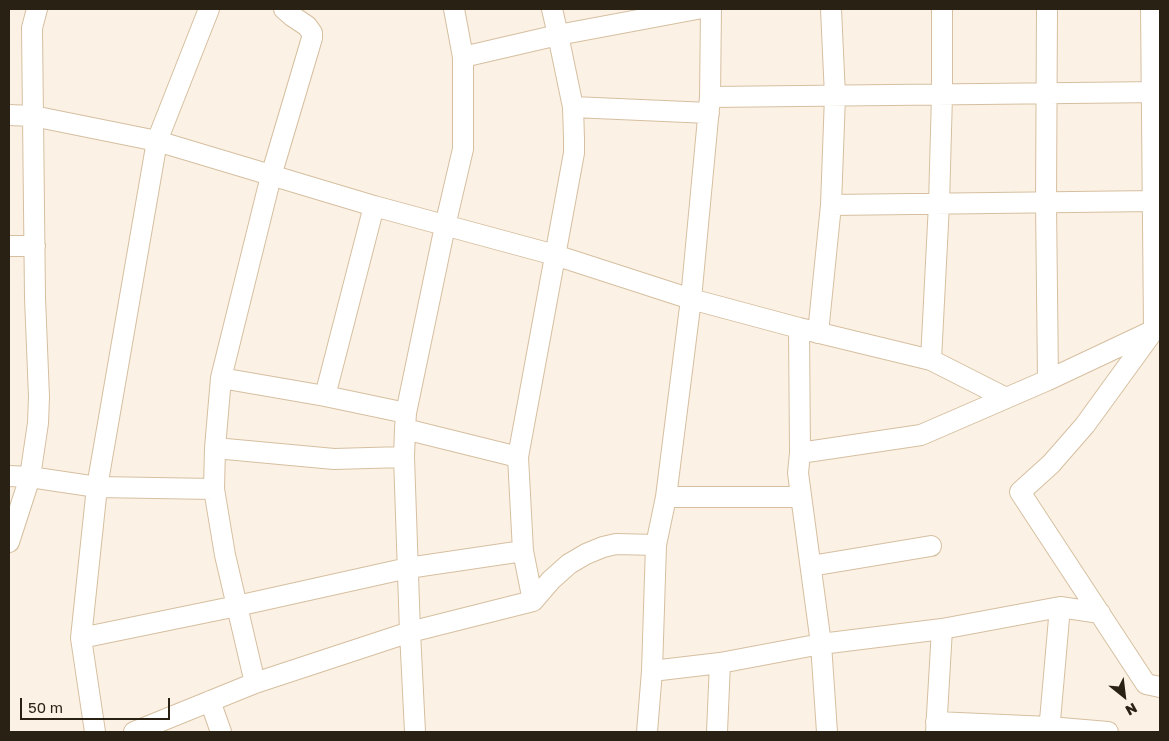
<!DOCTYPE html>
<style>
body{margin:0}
#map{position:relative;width:1169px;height:741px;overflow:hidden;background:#fbf2e5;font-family:"Golos Text",sans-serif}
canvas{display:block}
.frame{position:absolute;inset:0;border:10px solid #2a2115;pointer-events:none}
.north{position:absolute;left:1099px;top:671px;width:50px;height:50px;-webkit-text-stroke:4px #fbf2e5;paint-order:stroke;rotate:151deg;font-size:14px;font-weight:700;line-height:20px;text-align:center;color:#2a2115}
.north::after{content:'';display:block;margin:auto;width:18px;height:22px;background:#2a2115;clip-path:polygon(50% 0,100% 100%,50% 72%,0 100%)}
.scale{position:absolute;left:20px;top:698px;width:150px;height:22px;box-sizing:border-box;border:2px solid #2a2115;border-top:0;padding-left:6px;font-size:15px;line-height:18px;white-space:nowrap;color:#2a2115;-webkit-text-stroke:4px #fbf2e5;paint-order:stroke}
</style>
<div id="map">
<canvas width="1169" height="741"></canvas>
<div class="frame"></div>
<div class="north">N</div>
<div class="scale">50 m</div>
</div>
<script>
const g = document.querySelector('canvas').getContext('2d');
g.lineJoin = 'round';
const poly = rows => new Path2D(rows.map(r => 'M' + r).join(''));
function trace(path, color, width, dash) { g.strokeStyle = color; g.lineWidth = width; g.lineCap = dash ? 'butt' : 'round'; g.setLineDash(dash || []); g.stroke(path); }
const minor = poly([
 [1047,9,1046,202,1048,380],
 [1151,9,1154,330,1085,425,1051,464,1020,492,1146,684,1160,687],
 [463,57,558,35,697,9],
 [710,97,1160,92],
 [573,107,709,113],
 [9,115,33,116,157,141,374,206,555,255,691,299,799,328,931,360,1006,398],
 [831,205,1153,201],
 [9,246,35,246],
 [799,328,800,453,798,473,821,644,827,732],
 [818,333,831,205,835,96,831,9],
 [931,360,939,204,942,95,942,9],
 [221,378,325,396,406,413],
 [325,396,374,206],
 [405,429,518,457],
 [215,448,334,459,404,457],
 [800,453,921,435,1048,380,1152,331],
 [9,476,30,477,97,487,214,489],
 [666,497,801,497],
 [9,542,30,477,38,423,39,397,35,298,32,28,37,9],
 [811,566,931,546],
 [533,601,523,551,518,457,574,153,574,139,573,107,558,35,552,9],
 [81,638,237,606,408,568,523,551],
 [652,671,720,663,821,644,942,629,1060,607,1100,613],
 [255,683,225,555,214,489,215,448,221,378,271,176,312,38,312,33,307,26,292,16,284,9],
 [210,701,221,732],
 [936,722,1049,727,1108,732],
 [95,732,81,638,97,487,157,141,209,9],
 [134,732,255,683,410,632,533,601,551,580,569,564,586,554,603,547,616,544,656,545],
 [415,732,410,632,404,457,405,429,406,413,445,226,463,149,463,57,454,9],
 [647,732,652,671,656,545,666,497,691,299,710,97,711,9],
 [717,732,720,663],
 [936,732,942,629],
 [1049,732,1060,607]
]);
trace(minor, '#d6bfa0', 22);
trace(minor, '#fff', 20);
</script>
